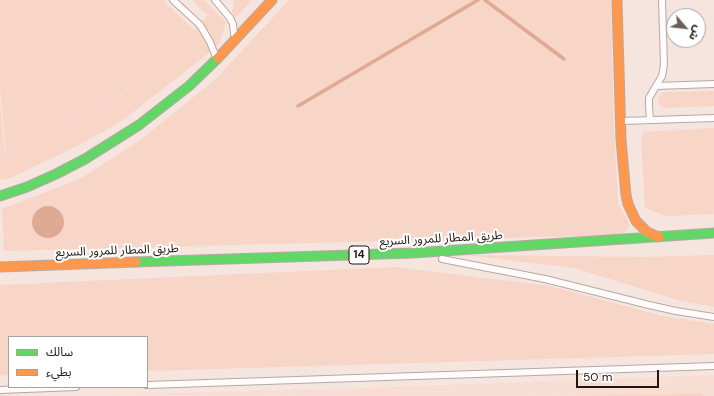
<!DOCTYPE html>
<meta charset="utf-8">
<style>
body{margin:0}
#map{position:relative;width:714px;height:396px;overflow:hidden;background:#f5e5de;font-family:"DM Sans","Noto Sans Arabic",sans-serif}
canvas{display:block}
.legend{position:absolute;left:8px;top:336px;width:140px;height:52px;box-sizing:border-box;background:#fff;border:1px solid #a7a2a0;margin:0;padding:5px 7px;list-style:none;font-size:12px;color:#231711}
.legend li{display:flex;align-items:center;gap:8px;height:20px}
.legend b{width:20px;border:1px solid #a7a2a0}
.north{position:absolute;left:666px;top:8px;width:40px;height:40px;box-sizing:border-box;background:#fff;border:1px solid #a7a2a0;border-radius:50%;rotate:118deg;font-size:11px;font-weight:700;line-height:16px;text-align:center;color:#231711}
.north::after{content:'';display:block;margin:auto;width:14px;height:18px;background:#6c5f59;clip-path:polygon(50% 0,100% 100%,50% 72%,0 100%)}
.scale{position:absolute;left:576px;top:370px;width:83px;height:18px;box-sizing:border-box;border:2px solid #231711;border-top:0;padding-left:5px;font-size:12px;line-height:14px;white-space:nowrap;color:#231711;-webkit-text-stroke:3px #fff;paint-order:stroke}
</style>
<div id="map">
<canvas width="714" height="396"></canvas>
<ul class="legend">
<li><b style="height:5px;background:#63d668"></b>سالك</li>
<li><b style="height:5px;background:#ff974d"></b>بطيء</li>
</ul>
<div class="north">ش</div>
<div class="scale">50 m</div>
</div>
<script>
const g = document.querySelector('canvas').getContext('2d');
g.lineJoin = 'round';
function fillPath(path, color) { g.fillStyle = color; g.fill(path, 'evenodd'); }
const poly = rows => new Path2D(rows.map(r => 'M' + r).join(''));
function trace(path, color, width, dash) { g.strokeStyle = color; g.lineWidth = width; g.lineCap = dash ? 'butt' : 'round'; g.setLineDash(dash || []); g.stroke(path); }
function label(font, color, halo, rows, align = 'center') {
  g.font = font + ' "DM Sans","Noto Sans Arabic",sans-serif'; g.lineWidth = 4; g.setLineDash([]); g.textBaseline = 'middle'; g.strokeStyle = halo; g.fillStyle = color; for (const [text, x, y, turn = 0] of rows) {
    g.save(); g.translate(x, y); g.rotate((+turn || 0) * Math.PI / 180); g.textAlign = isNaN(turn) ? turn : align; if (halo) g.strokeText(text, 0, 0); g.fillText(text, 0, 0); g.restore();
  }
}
fillPath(poly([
 [714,375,714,396,101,395,364,388]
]), '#f8ded2');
fillPath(poly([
 [0,0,163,0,194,30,208,16,196,5,193,0,204,0,226,22,219,44,214,49,119,123,79,145,11,178,0,180,0,101,5,155,122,95,186,37,121,95,6,154,0,88],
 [234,0,252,0,235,18,232,12],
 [289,0,611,0,614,129,618,204,628,220,629,227,624,233,617,235,4,251,2,209,80,179,139,141,216,79],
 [714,91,714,106,664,108,659,104,658,99,659,96,664,92],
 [714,128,714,214,666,216,645,208,641,140,644,132],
 [467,255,645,257,714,255,714,307,681,301,574,268],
 [395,267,550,286,663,316,714,324,714,354,147,371,147,337,9,337,9,375,4,376,0,374,0,285],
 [703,393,703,396,573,396]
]), '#f7d5c7');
fillPath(poly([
 '32 222a16 16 0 1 1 32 0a16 16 0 1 1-32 0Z'
]), '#dfaa94');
trace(poly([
 [485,0,564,59],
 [298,106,478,0]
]), '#dfaa94', 3.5);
const lane = poly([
 [173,0,200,25,210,42,216,57],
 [215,0,230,18,233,24,234,34],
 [656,86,714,84],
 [650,120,649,106,649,98,662,76,664,64,662,0],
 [622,121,714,118],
 [442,259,545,279,649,305,676,311,714,317],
 [147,385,714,366],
 [0,390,76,387]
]);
const fast = poly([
 [0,196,27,187,56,174,85,159,139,125,189,86,218,58],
 [136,262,413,253,714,233]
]);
const slow = poly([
 [617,0,621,140,626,195,628,204,636,221,647,232,659,237],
 [218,58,272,0],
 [0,267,136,262]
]);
trace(lane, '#b6a9a4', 8);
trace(fast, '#b6a9a4', 11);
trace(slow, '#b6a9a4', 11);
trace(lane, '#fefbfa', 6);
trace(fast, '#63d668', 9);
trace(slow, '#ff974d', 9);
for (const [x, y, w] of [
 [359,255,20]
]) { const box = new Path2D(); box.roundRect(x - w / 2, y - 9, w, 18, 3); g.fillStyle = '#fff'; g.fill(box); trace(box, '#231711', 1); }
label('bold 11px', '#231711', null, [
 ["14",359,255]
]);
label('12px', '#231711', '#fff', [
 ["طريق المطار للمرور السريع",441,239,-3],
 ["طريق المطار للمرور السريع",117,251,-2]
]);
</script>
